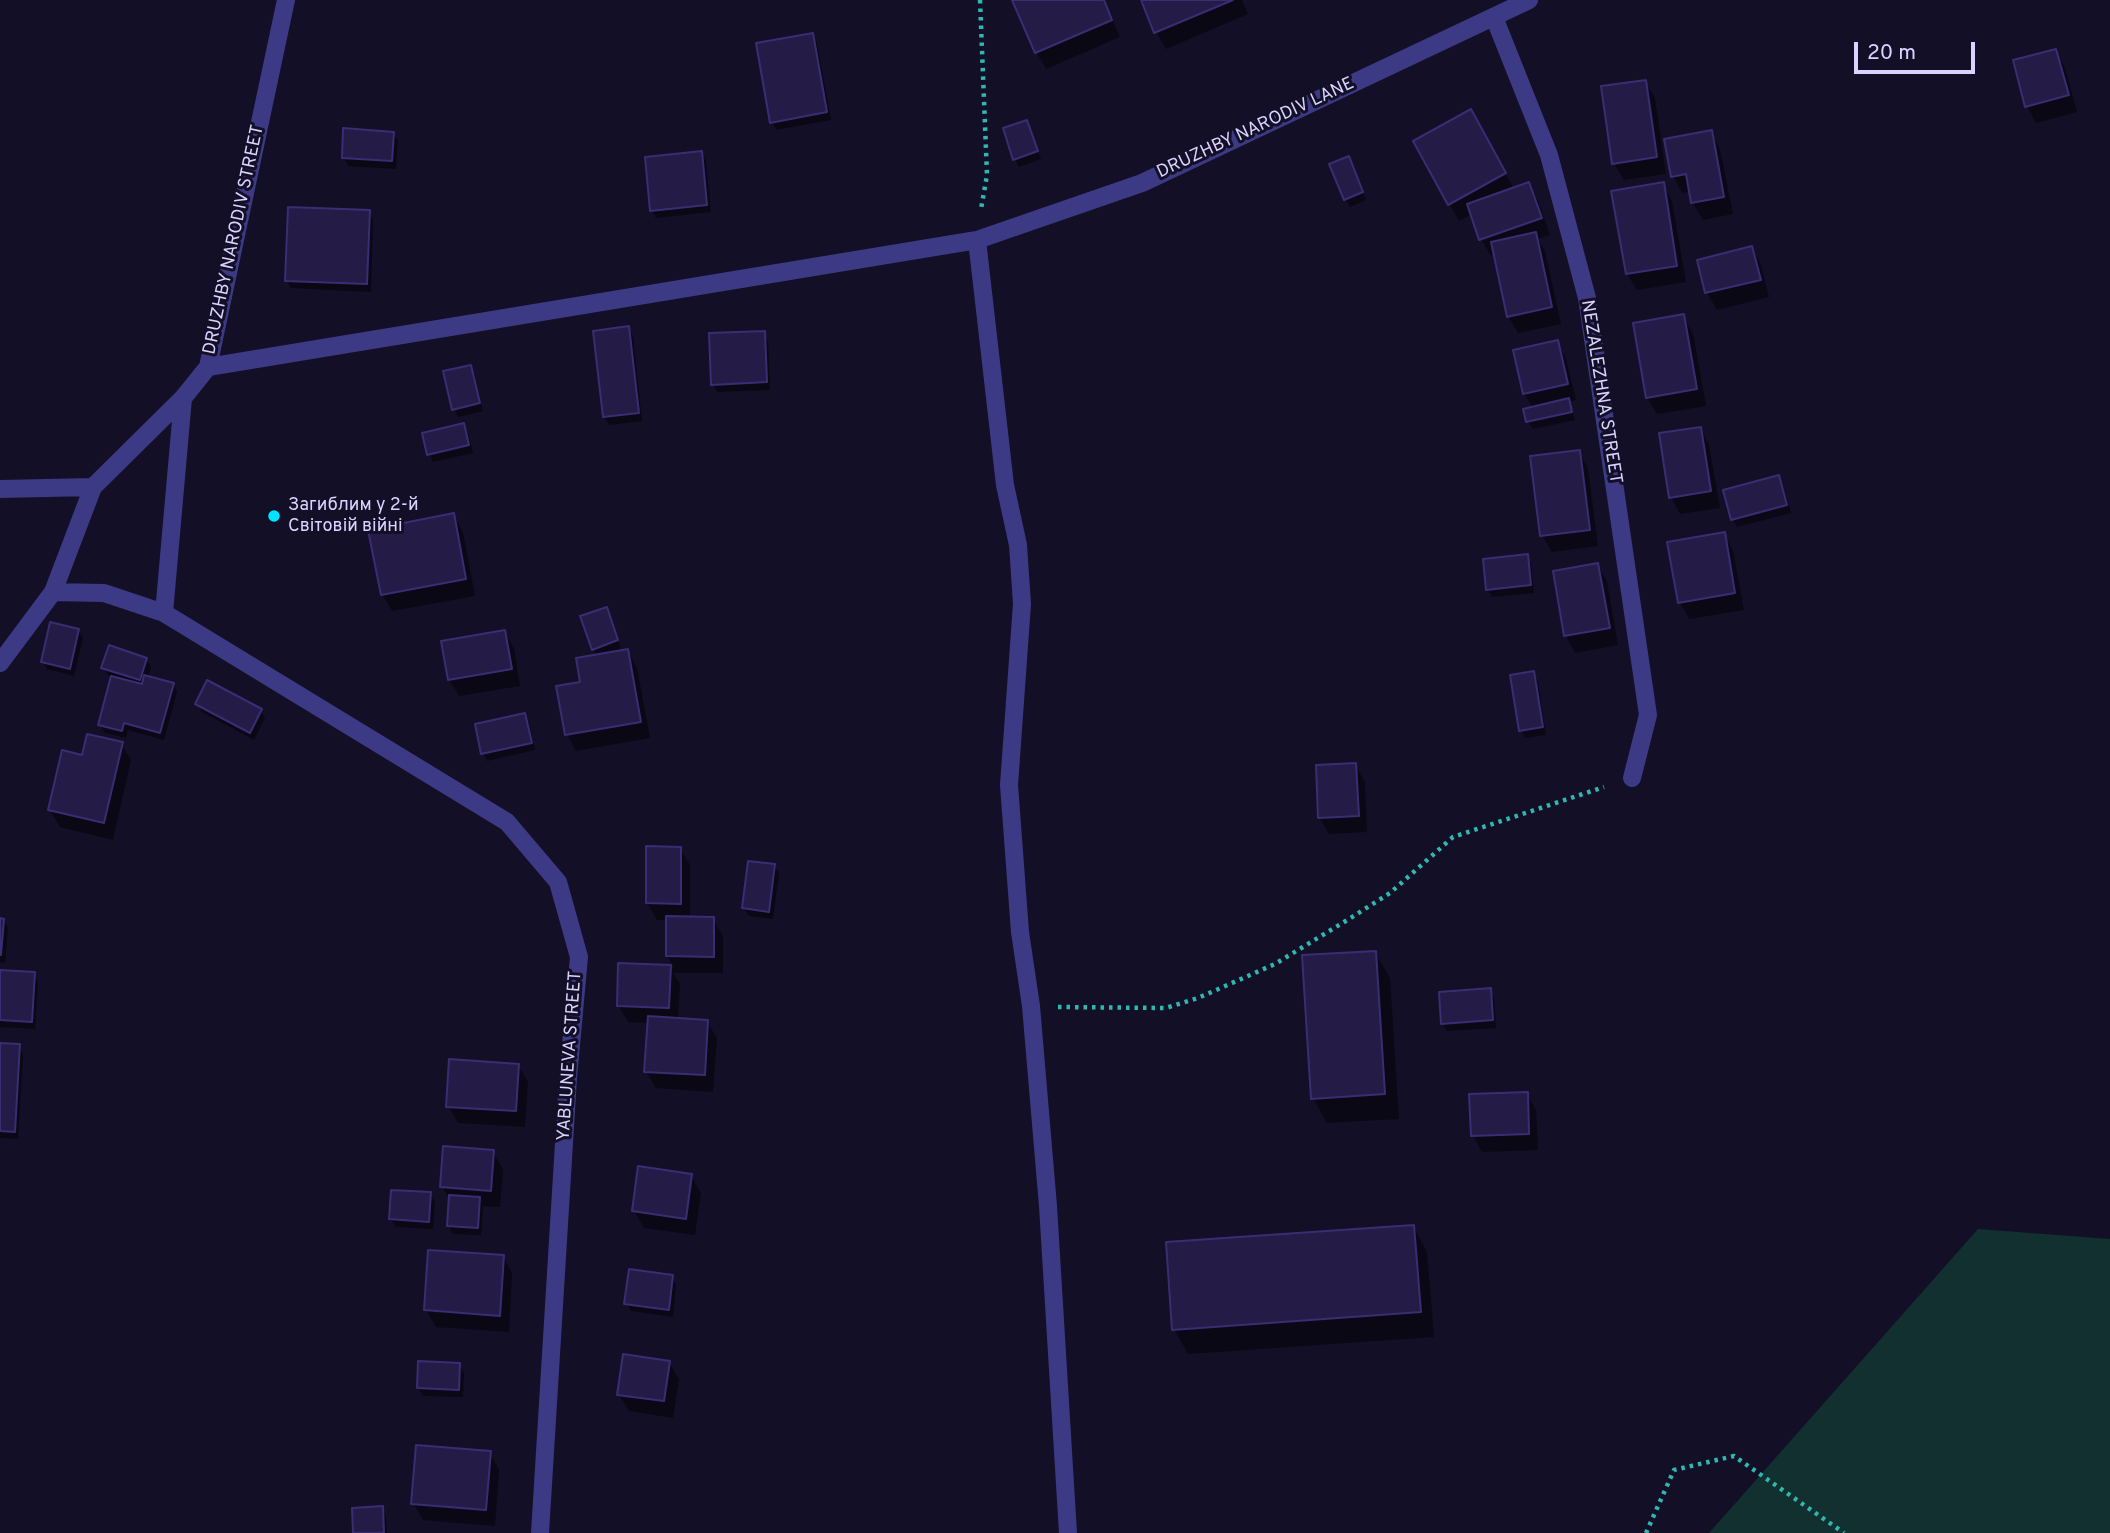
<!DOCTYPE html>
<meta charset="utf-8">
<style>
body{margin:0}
#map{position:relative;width:2110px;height:1533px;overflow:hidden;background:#130f26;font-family:Overpass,sans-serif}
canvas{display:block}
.scale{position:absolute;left:1854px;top:42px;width:121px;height:32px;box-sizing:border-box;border:4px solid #d9d4ff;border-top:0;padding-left:9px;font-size:21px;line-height:24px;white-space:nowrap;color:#d9d4ff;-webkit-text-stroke:5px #130f26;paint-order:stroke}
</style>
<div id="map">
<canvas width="2110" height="1533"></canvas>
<div class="scale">20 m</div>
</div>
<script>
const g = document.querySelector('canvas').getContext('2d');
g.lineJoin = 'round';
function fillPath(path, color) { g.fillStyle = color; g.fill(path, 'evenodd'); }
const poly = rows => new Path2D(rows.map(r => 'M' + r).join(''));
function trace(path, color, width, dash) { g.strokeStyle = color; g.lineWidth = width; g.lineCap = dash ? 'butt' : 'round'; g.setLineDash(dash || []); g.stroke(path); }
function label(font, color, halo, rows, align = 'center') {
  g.font = font + ' Overpass,sans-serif'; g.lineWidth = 6; g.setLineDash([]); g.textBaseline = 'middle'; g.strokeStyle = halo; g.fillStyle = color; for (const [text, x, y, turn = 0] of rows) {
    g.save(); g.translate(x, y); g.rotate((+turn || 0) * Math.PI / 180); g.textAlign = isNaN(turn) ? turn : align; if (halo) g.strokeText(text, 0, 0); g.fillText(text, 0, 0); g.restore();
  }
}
fillPath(poly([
 [1978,1229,2110,1239,2110,1533,1709,1533]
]), '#12302f');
fillPath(poly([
 [1013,0,1104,0,1120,37,1046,69,1037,53],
 [1142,0,1242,0,1248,14,1166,49,1156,32],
 [812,35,817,43,831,120,776,130,772,122],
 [2055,51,2065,68,2077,112,2036,123,2027,106],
 [1645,82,1655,98,1666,174,1624,180,1614,163],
 [1470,112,1514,189,1529,184,1538,201,1550,235,1538,239,1545,251,1561,324,1518,333,1508,316,1495,254,1491,256,1481,239,1472,214,1459,221,1416,142],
 [1026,122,1041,159,1019,167,1015,159],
 [1711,132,1720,149,1733,214,1703,220,1693,203,1691,191,1682,193,1673,176],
 [393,133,398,141,396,169,348,166,344,158],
 [701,153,706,161,711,212,656,218,651,210],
 [1353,166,1366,200,1350,207,1345,199],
 [1663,184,1672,201,1686,282,1637,290,1627,274],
 [369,212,373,220,371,292,291,288,287,281],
 [1752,248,1761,265,1769,297,1717,310,1707,293,1699,262],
 [1683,316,1693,333,1706,406,1657,414,1647,397],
 [628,328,633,336,642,421,609,425,604,417],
 [764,333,768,341,770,390,717,392,713,384],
 [1557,342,1566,359,1576,400,1569,402,1575,420,1533,429,1528,422,1533,408,1524,393],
 [470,367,475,375,483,411,458,417,454,409],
 [463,425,468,433,473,453,433,462,429,454],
 [1700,428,1709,445,1720,508,1680,514,1671,497],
 [1579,452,1588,468,1598,546,1552,552,1542,535],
 [1779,477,1783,485,1791,513,1737,527,1733,519],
 [453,515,463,532,475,596,392,611,382,594],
 [1724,534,1733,551,1744,610,1689,619,1680,603],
 [1527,556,1531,564,1534,593,1492,597,1488,590],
 [1598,565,1607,582,1618,645,1575,653,1566,636,1555,573],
 [606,609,622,651,628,651,637,668,650,738,576,751,567,734,582,684,597,656,593,649],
 [78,630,83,638,74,676,47,669,43,661],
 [504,632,514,648,520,686,459,696,449,680],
 [146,659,151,667,148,678,173,684,177,692,164,740,128,730,126,738,105,733,100,725,113,677,108,675,103,667],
 [1533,673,1538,681,1546,735,1525,738,1521,730],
 [197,704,260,710,265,718,254,740,202,712],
 [524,715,529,723,535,750,487,761,483,753],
 [121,744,131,760,113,840,60,827,50,810,83,757],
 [1355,765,1365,782,1367,832,1329,834,1319,817],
 [680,849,690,865,690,918,713,919,723,936,723,973,673,973,680,984,678,1020,707,1022,717,1038,713,1092,656,1088,646,1071,649,1023,628,1022,618,1005,620,965,674,967,667,956,668,920,657,920,647,903],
 [774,865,779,873,773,919,749,916,744,908],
 [0,920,3,920,8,928,5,963,0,962],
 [1375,953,1390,978,1399,1119,1327,1123,1313,1098],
 [0,971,34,974,38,982,35,1029,0,1027],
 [1490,990,1494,998,1496,1028,1447,1031,1443,1024],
 [0,1045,19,1046,23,1054,18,1139,0,1138],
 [518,1065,528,1082,525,1127,458,1123,448,1106],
 [1527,1094,1536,1110,1538,1150,1482,1152,1473,1135],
 [493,1152,503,1169,500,1207,483,1206,481,1235,453,1234,449,1226,450,1201,442,1186],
 [691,1176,701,1193,695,1235,644,1228,634,1211],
 [430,1194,435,1202,433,1229,396,1227,391,1219],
 [1413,1226,1427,1252,1434,1337,1188,1354,1174,1329],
 [503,1256,512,1273,509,1332,436,1327,426,1310],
 [672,1277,676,1285,673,1317,631,1311,626,1303],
 [669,1362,679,1379,673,1418,629,1411,619,1395],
 [459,1365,464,1373,463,1397,423,1396,418,1388],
 [490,1453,499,1470,495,1526,423,1520,413,1503],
 [382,1508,386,1516,387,1533,355,1533]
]), '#0007');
const building = poly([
 [1012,0,1104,0,1112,20,1035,53,1012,0],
 [1141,0,1233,0,1154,33,1141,0],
 [813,33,827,112,770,123,756,43,813,33],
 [2056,49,2069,95,2025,107,2013,60,2056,49],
 [1646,80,1657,157,1612,164,1601,86,1646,80],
 [1471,109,1506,173,1448,205,1413,141,1471,109],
 [1027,120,1038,151,1013,160,1003,128,1027,120],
 [343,128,394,132,392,161,342,158,343,128],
 [1712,130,1724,197,1691,203,1686,174,1671,177,1664,139,1712,130],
 [702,151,707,205,650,211,645,157,702,151],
 [1349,156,1363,192,1344,200,1329,164,1349,156],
 [1529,182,1542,218,1479,240,1467,204,1529,182],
 [1664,182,1677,266,1626,274,1611,191,1664,182],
 [288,207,370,210,367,284,285,281,288,207],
 [1536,232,1552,307,1507,317,1491,242,1536,232],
 [1752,246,1761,280,1705,293,1697,260,1752,246],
 [1684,314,1697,389,1646,398,1633,323,1684,314],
 [629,326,639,413,603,417,593,331,629,326],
 [765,331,767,382,711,385,709,333,765,331],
 [1558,340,1568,384,1523,394,1513,350,1558,340],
 [471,365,480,403,452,410,443,371,471,365],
 [1569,398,1572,412,1526,422,1523,409,1569,398],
 [464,423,469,445,427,455,422,433,464,423],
 [1701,427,1711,491,1669,498,1659,433,1701,427],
 [1580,450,1590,530,1540,536,1530,456,1580,450],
 [1779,475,1787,505,1731,520,1723,490,1779,475],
 [454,513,466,579,381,595,368,530,454,513],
 [1725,532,1735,593,1678,603,1667,542,1725,532],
 [1528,554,1531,585,1486,590,1483,559,1528,554],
 [1598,563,1610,628,1564,636,1553,571,1598,563],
 [607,607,618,640,592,650,580,616,607,607],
 [50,622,79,629,70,669,41,662,50,622],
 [505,630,512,669,448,680,441,641,505,630],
 [109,645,147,658,140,680,101,668,109,645],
 [628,649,641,722,565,735,556,686,580,682,576,658,628,649],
 [1534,671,1543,727,1519,731,1510,675,1534,671],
 [144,675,174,683,160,733,124,723,122,731,98,725,111,676,142,684,144,675],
 [207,680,262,709,250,733,195,704,207,680],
 [525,713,532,743,481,754,475,724,525,713],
 [87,734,123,742,104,823,48,810,62,750,82,755,87,734],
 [1356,763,1359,816,1318,818,1316,765,1356,763],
 [646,846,681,847,681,904,646,903,646,846],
 [748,861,775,864,769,912,742,908,748,861],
 [666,916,714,917,714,957,666,956,666,916],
 [0,918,4,919,1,955,0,955,0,918],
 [1376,951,1385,1094,1311,1099,1302,955,1376,951],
 [618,963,671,965,669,1008,617,1006,618,963],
 [0,970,35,972,32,1022,0,1020,0,970],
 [1491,988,1493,1020,1441,1024,1439,992,1491,988],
 [648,1016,708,1020,705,1075,644,1072,648,1016],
 [0,1043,20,1044,15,1132,0,1131,0,1043],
 [449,1059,519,1064,516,1111,446,1107,449,1059],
 [1528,1092,1529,1134,1471,1136,1469,1094,1528,1092],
 [443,1146,494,1150,491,1191,440,1187,443,1146],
 [638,1166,692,1174,686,1219,632,1211,638,1166],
 [391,1190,431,1192,429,1222,389,1219,391,1190],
 [449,1195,480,1197,478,1228,447,1226,449,1195],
 [1414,1225,1421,1312,1172,1330,1166,1242,1414,1225],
 [428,1250,504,1255,500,1316,424,1310,428,1250],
 [629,1269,673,1275,669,1310,624,1304,629,1269],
 [623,1354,670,1361,664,1401,617,1395,623,1354],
 [418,1361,460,1363,459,1390,417,1388,418,1361],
 [416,1445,491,1451,486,1510,411,1504,416,1445],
 [383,1506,384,1533,353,1533,352,1508,383,1506]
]);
fillPath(building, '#241b47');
trace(building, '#3b2d73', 2);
trace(poly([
 [980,0,987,175,981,209],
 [1058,1007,1166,1008,1198,998,1275,964,1349,919,1390,893,1453,837,1604,787],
 [1646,1533,1674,1470,1734,1456,1844,1533]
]), '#2fb8b0', 4.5, [3.5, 5]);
trace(poly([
 [1494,17,1549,155,1587,298,1648,715,1632,778],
 [977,240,1005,485,1018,545,1022,604,1009,785,1020,932,1031,1006,1048,1206,1068,1533],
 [208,367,977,240,1142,183,1529,0],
 [0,489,93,487],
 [53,592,104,593,164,613,507,822,558,882,579,957,568,1078,540,1533],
 [164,613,183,398],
 [0,663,53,592,93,487,183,398,208,367,286,0]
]), '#3d3a85', 18);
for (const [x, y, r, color] of [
 [274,516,7,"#00e5ff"]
]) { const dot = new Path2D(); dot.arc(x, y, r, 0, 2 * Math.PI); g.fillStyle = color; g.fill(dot); trace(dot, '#130f26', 2.5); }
label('18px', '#d9d4ff', '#130f26', [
 ["DRUZHBY NARODIV LANE",1256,129,-25],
 ["DRUZHBY NARODIV STREET",235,240,-78],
 ["NEZALEZHNA STREET",1600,392,81],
 ["YABLUNEVA STREET",571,1056,-86]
]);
label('18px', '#d9d4ff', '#130f26', [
 ["Загиблим у 2-й",288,506],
 ["Світовій війні",288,527]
], 'left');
</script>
